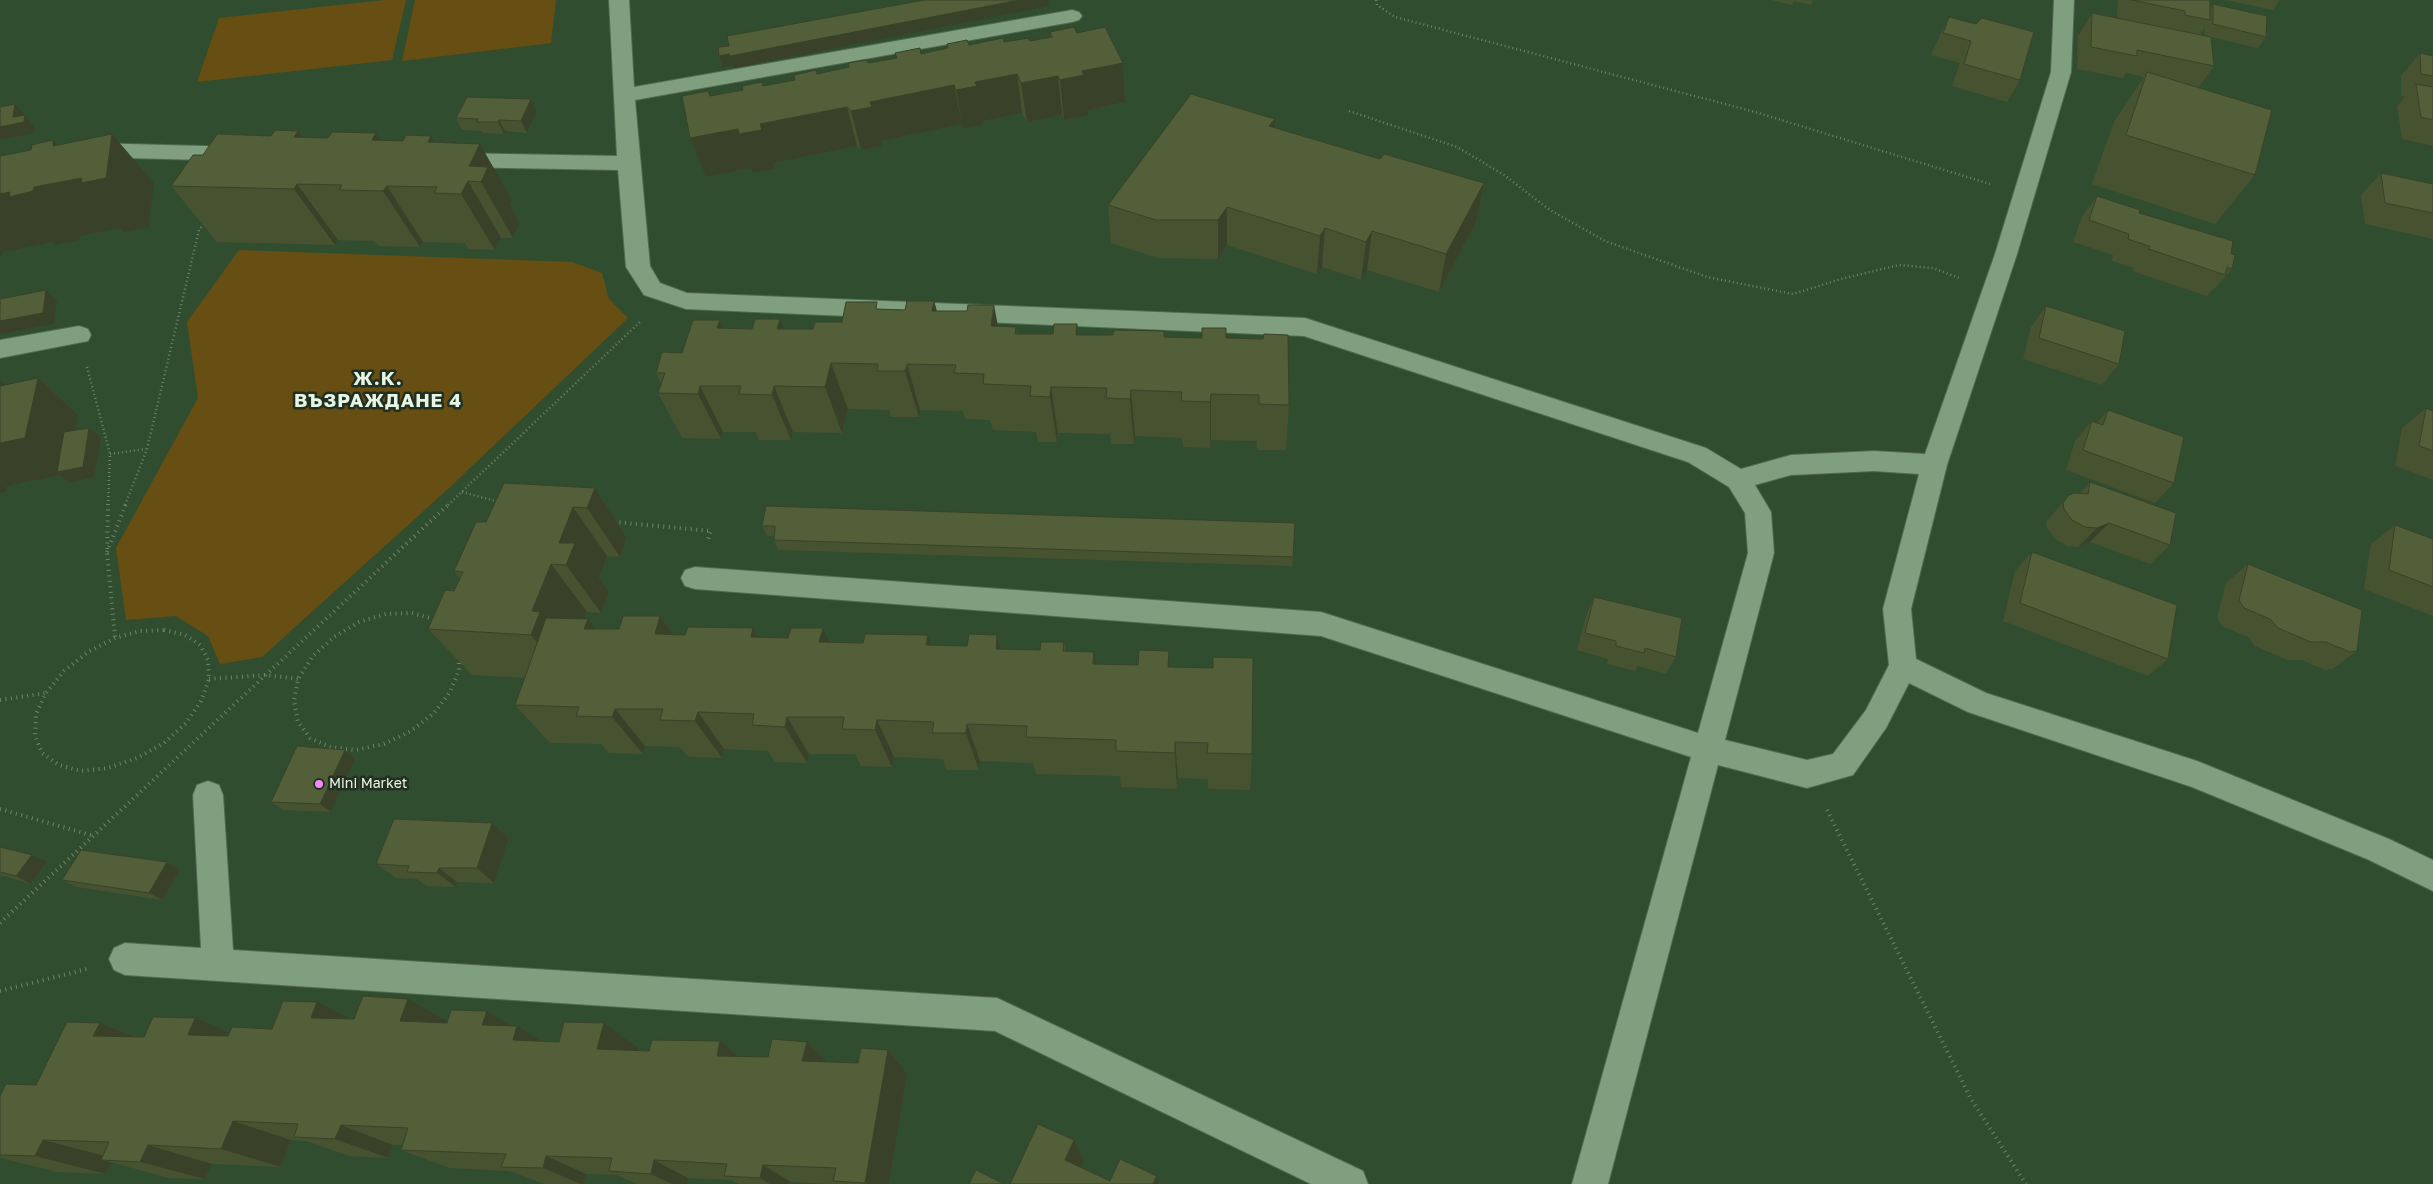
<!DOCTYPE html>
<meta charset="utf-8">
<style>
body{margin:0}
canvas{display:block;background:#304d2f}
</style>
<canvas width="2433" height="1184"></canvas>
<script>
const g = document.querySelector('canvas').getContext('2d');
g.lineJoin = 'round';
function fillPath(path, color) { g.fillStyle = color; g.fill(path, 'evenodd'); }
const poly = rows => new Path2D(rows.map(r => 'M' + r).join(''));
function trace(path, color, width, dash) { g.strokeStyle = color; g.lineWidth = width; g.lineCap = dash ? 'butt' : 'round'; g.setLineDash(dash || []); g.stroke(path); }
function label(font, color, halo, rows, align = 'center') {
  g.font = font + ' "Golos Text",sans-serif'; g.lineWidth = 5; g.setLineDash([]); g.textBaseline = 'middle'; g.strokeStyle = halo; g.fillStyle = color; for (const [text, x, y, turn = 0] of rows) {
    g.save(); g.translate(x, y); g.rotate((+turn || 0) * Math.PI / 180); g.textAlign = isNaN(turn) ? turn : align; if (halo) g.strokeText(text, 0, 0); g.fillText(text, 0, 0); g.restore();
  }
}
fillPath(poly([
 [384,0,406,0,392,60,197,82,219,18],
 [415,0,556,0,551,43,402,61],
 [239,250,572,262,602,273,609,299,628,318,449,488,262,657,220,664,208,636,176,616,126,620,116,548,198,398,187,322]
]), '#674e12');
const minor = poly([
 [609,0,629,0,634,87,1072,10,1079,12,1082,16,1079,20,1072,22,635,100,650,266,660,283,687,293,1305,318,1706,448,1741,469,1791,455,1874,451,1925,454,1995,254,2051,72,2054,0,2074,0,2071,72,2017,254,1947,465,1911,609,1916,659,1986,693,2197,761,2389,839,2433,860,2433,891,2367,859,2192,787,1968,712,1909,683,1886,728,1853,775,1807,788,1718,765,1608,1184,1572,1184,1691,757,1321,636,695,589,685,586,681,578,685,570,695,567,1321,612,1698,733,1748,553,1745,513,1729,487,1688,462,1304,336,686,309,644,295,626,267,618,170,452,167,444,165,441,160,444,155,452,153,617,156,609,0],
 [1874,471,1919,474,1883,609,1889,665,1866,710,1833,754,1807,760,1725,740,1774,553,1771,512,1755,485,1791,475,1874,471],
 [90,143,242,147,250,149,253,154,250,159,242,161,90,157,82,155,79,150,82,145,90,143],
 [79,326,88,329,91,335,88,341,0,358,0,340,79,326],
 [208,781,219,785,223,795,233,950,997,998,1363,1171,1368,1184,1311,1184,995,1031,125,975,114,970,109,959,114,948,125,943,201,948,193,795,197,785,208,781]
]);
trace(minor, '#506a50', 2);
trace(poly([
 [1376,0,1377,5,1395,17,1755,112,1990,184],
 [1349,111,1457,147,1504,175,1550,210,1605,241,1707,277,1793,294,1841,279,1899,265,1933,268,1959,278],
 [87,367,110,454,108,505],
 [110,454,146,449],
 [462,492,499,502],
 [125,505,147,449,199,230,205,223],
 [448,505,641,321]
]), '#6c856b', 2.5, [1, 3]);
trace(poly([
 [108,504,107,552,115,638],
 [614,522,711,531,707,542],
 [107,552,126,504],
 [412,613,434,619,450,631,459,648,459,670,450,692,434,713,411,731,384,744,355,750,330,747,310,738,298,722,294,701,298,679,313,656,334,637,359,622,386,614,412,613],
 [164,630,185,635,200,645,208,660,209,679,201,701,186,723,164,743,137,758,108,768,81,771,59,765,42,753,35,736,36,714,46,693,64,671,88,652,115,638,140,631,164,630],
 [209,679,265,675,298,679],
 [0,700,46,693],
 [0,809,94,836],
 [1827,810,1971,1099,2026,1184],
 [0,923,449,504],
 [0,991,87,969]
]), '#6c856b', 4, [1, 4.5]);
fillPath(minor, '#7f9f7e');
fillPath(poly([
 [1771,0,1813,0,1811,5,1794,1,1792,5],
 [2118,0,2210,0,2210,8,2213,4,2266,37,2258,48,2211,37,2214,66,2198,88,2255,175,2215,224,2092,184,2114,122,2144,77,2126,73,2123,78,2077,69,2078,36,2092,13,2117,18],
 [2205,27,2205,35,2200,34],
 [2226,0,2280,0,2273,10],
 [1949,17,1976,24,2020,80,2007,102,1952,86,1960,63,1931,55,1938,39],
 [1050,32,1077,33,1123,63,1125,102,1088,110,1088,115,1064,120,1062,115,1027,122,1022,113,983,121,983,125,963,129,962,124,881,141,882,146,861,150,857,146,774,163,775,169,753,173,751,168,706,177,708,91,710,96,743,90,762,82,763,86,795,80,817,74,948,48,947,44,969,45,1004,42,1030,41,1050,37],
 [2420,53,2433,56,2433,146,2402,139,2397,106,2405,97,2401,96,2401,76],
 [537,111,527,133,505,131,504,134,484,133,482,131,462,130,456,118],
 [1275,119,1274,128,1380,159,1484,183,1476,222,1439,292,1367,270,1361,280,1322,267,1317,274,1227,245,1218,259,1158,258,1111,243,1108,205],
 [271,136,403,141,431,136,435,143,512,200,510,205,520,223,513,238,501,238,495,250,468,249,465,243,423,242,420,247,378,246,374,241,338,240,335,245,217,242,171,186,203,155],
 [2381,173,2433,184,2433,239,2365,224,2361,195],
 [2097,196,2139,213,2231,254,2232,269,2213,290,2212,290,2207,296,2132,271,2133,268,2112,261,2113,255,2073,242,2082,217],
 [934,301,937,311,998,326,1016,327,1017,334,1053,334,1077,324,1079,335,1113,335,1164,331,1165,337,1226,338,1289,405,1286,450,1257,450,1257,441,1211,440,1210,448,1183,447,1182,438,1135,436,1134,444,1111,444,1110,434,1058,433,1057,442,1038,442,1036,432,993,430,990,420,965,419,963,411,920,410,919,417,891,417,889,410,848,409,842,433,793,432,791,440,759,440,756,432,723,432,721,439,682,438,658,393,661,384,656,373,682,353,724,329,813,329,842,322,879,309,905,310],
 [2046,306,2119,364,2102,385,2023,359,2031,327],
 [2426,408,2433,411,2433,480,2395,466,2402,428],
 [2108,410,2174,483,2155,503,2066,470,2075,441,2092,421,2097,423],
 [2090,482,2170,545,2150,564,2090,542,2078,547,2067,546,2055,539,2047,528,2046,522,2069,495,2080,493],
 [595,488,627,538,620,557,607,556,599,578,609,592,601,613,587,612,584,619,595,629,685,635,753,628,758,637,829,642,863,643,928,635,931,645,967,646,997,635,1001,649,1040,650,1064,642,1066,651,1096,664,1138,665,1169,651,1170,667,1252,754,1250,790,1208,789,1208,779,1178,778,1177,789,1121,787,1120,776,1036,774,1033,763,980,761,979,770,947,770,943,759,894,757,892,767,861,766,855,754,809,754,807,763,775,762,768,751,724,749,722,758,688,757,680,747,645,746,643,754,609,753,601,744,550,743,515,705,525,678,472,675,428,629,454,591,460,579,454,571,486,522],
 [766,506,1293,557,1292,566,778,550,774,540,774,536,767,536,762,526],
 [2395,525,2433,539,2433,616,2364,589,2371,544],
 [2032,552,2168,659,2148,676,2003,621,2015,571],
 [2248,564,2357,651,2332,669,2325,670,2302,660,2287,660,2255,646,2248,637,2222,626,2217,618,2226,583],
 [1594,597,1676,657,1666,674,1638,666,1635,671,1607,664,1608,659,1577,650,1586,616],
 [345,750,355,759,331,812,283,810,271,802],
 [492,823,509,838,494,883,457,882,456,887,426,886,417,879,396,878,376,864],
 [0,847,47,862,31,884,0,875],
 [167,862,180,870,162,900,77,887,62,880],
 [350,1019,447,1021,511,1026,541,1041,559,1042,604,1023,639,1048,639,1050,649,1051,720,1041,738,1056,827,1062,858,1063,888,1050,907,1073,889,1184,831,1184,791,1182,790,1184,739,1184,731,1180,688,1178,687,1184,637,1184,617,1175,586,1174,584,1184,544,1184,510,1171,450,1168,401,1150,403,1145,393,1145,388,1158,349,1156,306,1141,291,1140,281,1167,212,1164,205,1179,168,1178,111,1162,106,1174,58,1172,0,1158,0,1096,36,1085,100,1023,136,1036,144,1037,230,1033,272,1029]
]), '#475231');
fillPath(poly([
 [1020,0,1048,0,1049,6,734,68,733,66,723,67,719,56],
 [1123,63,1125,102,1088,110,1088,115,1064,120,1060,80,1082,71],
 [1017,74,1022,113,983,121,983,125,963,129,956,90,975,82],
 [1058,76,1062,115,1027,122,1021,83],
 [762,82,775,121,847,107,857,146,774,163,775,169,753,173,751,168,706,177,690,138,710,96,708,91,723,132,760,124,763,86],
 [954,85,962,124,881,141,882,146,861,150,851,111,870,102],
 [531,99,537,111,527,133,521,121],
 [15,104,35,127,34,133,0,140,0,127,13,117],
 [1275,119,1273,157,1269,126],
 [499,120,505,131,504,134,498,122],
 [298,131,336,185,294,137],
 [376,133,410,187,372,140],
 [112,134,154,183,149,227,124,232,120,228,80,236,79,240,56,245,52,242,3,252,2,256,0,257,0,194,34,187,53,146,53,140,90,181],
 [431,136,463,191,468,181,501,238,495,250,461,194,428,142],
 [480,144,512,200,510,205,520,223,513,238,481,182,469,166],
 [1484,183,1476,222,1439,292,1446,254],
 [297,184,338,240,335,245,294,189],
 [387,186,423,242,420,247,383,191],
 [1227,207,1227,245,1218,259,1218,220],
 [1325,228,1322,267,1317,274,1320,236],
 [1372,231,1367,270,1361,280,1366,242],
 [46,290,57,301,54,324,0,334,0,321],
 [934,301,946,349,932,311],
 [994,305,1003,353,991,326],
 [780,319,798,367,777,329],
 [720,320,741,367,717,328],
 [1077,324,1083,371,1076,335],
 [831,363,848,409,842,433,825,387],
 [907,364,920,410,919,417,905,371],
 [38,378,78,415,67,470,89,428,101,438,94,477,69,483,60,475,7,486,6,492,0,493,0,380,32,408],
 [700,386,723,432,721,439,698,394],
 [774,386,793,432,791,440,772,395],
 [1051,387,1058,433,1057,442,1050,397],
 [1131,390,1135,436,1134,444,1130,399],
 [1211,394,1211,440,1210,448,1210,402],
 [595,488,627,538,620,557,587,508],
 [573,507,607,556,599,578,609,592,601,613,566,565,559,543],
 [2109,523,2090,542,2078,547,2097,528],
 [551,564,587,612,572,651,569,681,531,635,532,611],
 [660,616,687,657,655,634],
 [588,619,618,659,584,629],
 [753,628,776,668,751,637],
 [823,628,842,668,819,642],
 [928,635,942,675,926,645],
 [997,635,1008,675,996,649],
 [1169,651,1171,690,1168,667],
 [1094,652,1100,691,1093,664],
 [615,709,645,746,643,754,612,717],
 [698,712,724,749,722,758,695,721],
 [787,717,809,754,807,763,785,727],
 [877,720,894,757,892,767,875,730],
 [967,724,980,761,979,770,966,733],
 [1175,742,1178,778,1177,789,1175,753],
 [345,750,355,759,331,812,320,804],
 [492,823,509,838,494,883,477,868],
 [32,855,47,862,31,884,16,876],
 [167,862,180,870,162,900,149,893],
 [439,868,457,882,456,887,437,873],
 [408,999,454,1025,400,1021],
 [317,1002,368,1028,311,1018],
 [487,1011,516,1029,517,1026,557,1051,553,1064,482,1025],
 [195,1018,254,1043,188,1035],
 [100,1023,163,1047,93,1036],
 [604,1023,639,1048,633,1073,597,1049],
 [720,1041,749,1065,717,1056],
 [807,1042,830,1065,802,1061],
 [888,1050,907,1073,889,1184,867,1184,865,1183],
 [233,1121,291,1140,281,1167,221,1149],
 [341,1125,393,1145,388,1158,335,1139],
 [43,1140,113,1158,101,1160,111,1162,106,1174,35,1156],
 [1074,1140,1084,1161,1075,1180,1065,1160],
 [148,1145,212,1164,205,1179,140,1162],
 [546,1156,586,1174,584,1184,581,1184,543,1168],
 [654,1160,688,1178,687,1184,672,1184,651,1174],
 [763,1165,791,1182,790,1184,770,1184,760,1178],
 [1157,1176,1158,1184,1153,1184]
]), '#394228');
const building = poly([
 [924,0,1020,0,730,56,729,54,719,56,718,47,729,46,727,36,924,0],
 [2132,0,2210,0,2210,20,2185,15,2185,11,2132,0],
 [2213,4,2267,16,2266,37,2213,24,2213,4],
 [2092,13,2211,37,2214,66,2137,50,2137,56,2091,47,2092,13],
 [1949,17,1976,24,1982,18,2034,32,2020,80,1964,64,1971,41,1943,33,1949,17],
 [1074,27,1077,33,1105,27,1123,63,1082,71,1084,75,1060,80,1058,76,1021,83,1017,74,975,82,977,86,956,90,954,85,870,102,872,107,851,111,847,107,760,124,762,130,739,134,738,129,690,138,682,96,708,91,710,96,743,90,742,86,762,82,763,86,795,80,794,75,816,70,817,74,849,67,848,63,866,60,868,63,897,58,895,53,920,48,921,54,948,48,947,44,967,40,969,45,1003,38,1004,42,1028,38,1030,41,1052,37,1050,32,1074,27],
 [2420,53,2433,56,2433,76,2421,74,2420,53],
 [2147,72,2272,110,2255,175,2126,135,2147,72],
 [2416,84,2433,87,2433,120,2421,117,2416,84],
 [1191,94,1275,119,1269,126,1380,159,1384,154,1484,183,1446,254,1372,231,1366,242,1325,228,1320,236,1227,207,1218,220,1156,220,1108,205,1191,94],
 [467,97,531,99,521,121,499,120,498,122,477,122,478,119,456,118,467,97],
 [15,104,13,117,25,115,24,122,0,127,0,107,15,104],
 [275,130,298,131,294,137,328,138,332,132,376,133,372,140,403,141,406,135,431,136,428,142,480,144,469,166,488,167,481,182,468,181,461,194,434,193,437,187,387,186,383,191,339,190,342,185,297,184,294,189,171,186,193,155,203,155,217,134,271,136,275,130],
 [112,134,106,178,81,183,82,178,34,187,33,191,9,197,10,192,0,194,0,156,31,150,32,145,53,140,53,146,112,134],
 [2381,173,2433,184,2433,213,2385,203,2381,173],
 [2097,196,2140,210,2139,213,2233,241,2231,254,2235,255,2232,269,2227,267,2225,275,2149,249,2149,246,2128,239,2129,234,2089,220,2097,196],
 [46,290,43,313,0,321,0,299,46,290],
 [907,301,934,301,932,311,967,311,968,305,994,305,991,326,1016,327,1015,334,1053,334,1054,324,1077,324,1076,335,1113,335,1114,330,1164,331,1164,337,1202,338,1202,328,1226,328,1226,338,1263,339,1264,334,1288,335,1289,405,1259,404,1259,395,1211,394,1210,402,1181,401,1182,392,1131,390,1130,399,1106,398,1107,388,1051,387,1050,397,1030,396,1031,386,983,384,984,374,954,373,956,365,907,364,905,371,877,371,878,364,831,363,825,387,774,386,772,395,739,394,741,386,700,386,698,394,658,393,665,373,656,373,662,352,682,353,693,320,720,320,717,328,752,329,755,319,780,319,777,329,813,329,815,322,842,322,846,302,877,302,876,309,905,310,907,301],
 [2046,306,2125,331,2119,364,2039,338,2046,306],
 [38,378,25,438,0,443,0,386,38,378],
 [2426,408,2433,411,2433,451,2419,446,2426,408],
 [2108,410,2184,437,2174,483,2083,450,2092,421,2103,425,2108,410],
 [89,428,83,467,57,472,64,432,89,428],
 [2090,482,2176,513,2170,545,2109,523,2097,528,2085,527,2072,520,2064,509,2063,503,2069,495,2074,493,2088,494,2090,482],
 [504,483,595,488,587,508,573,507,559,543,575,543,566,565,551,564,532,611,540,612,531,635,428,629,445,590,454,591,463,572,454,571,476,522,486,522,504,483],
 [766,506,1295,523,1293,557,774,540,775,526,762,526,766,506],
 [2395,525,2433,539,2433,587,2389,570,2395,525],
 [2032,552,2177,605,2168,659,2020,603,2032,552],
 [2248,564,2362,610,2357,651,2350,652,2326,642,2311,642,2278,628,2270,619,2244,608,2239,600,2248,564],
 [1594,597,1682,618,1676,657,1645,648,1644,653,1616,646,1616,641,1585,633,1594,597],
 [623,616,660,616,655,634,685,635,688,627,753,628,751,637,788,638,791,628,823,628,819,642,863,643,865,634,928,635,926,645,967,646,969,634,997,635,996,649,1040,650,1041,642,1064,642,1063,651,1094,652,1093,664,1138,665,1139,650,1169,651,1168,667,1213,668,1213,657,1253,658,1252,754,1207,753,1208,743,1175,742,1175,753,1116,751,1116,740,1026,737,1027,726,967,724,966,733,932,733,934,722,877,720,875,730,842,729,844,717,787,717,785,727,752,725,754,714,698,712,695,721,660,720,663,709,615,709,612,717,576,716,579,707,515,705,546,618,588,619,584,629,619,629,623,616],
 [297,746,345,750,320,804,271,802,297,746],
 [394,819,492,823,477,868,439,868,437,873,407,872,409,866,376,864,394,819],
 [0,847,32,855,16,876,0,872,0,847],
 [81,850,167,862,149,893,62,880,81,850],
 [363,996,408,999,400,1021,447,1023,451,1010,487,1011,482,1025,517,1026,513,1040,559,1042,564,1022,604,1023,597,1049,649,1051,652,1040,720,1041,717,1056,768,1057,772,1039,807,1042,802,1061,858,1063,861,1048,888,1050,865,1183,833,1181,836,1168,763,1165,760,1178,724,1176,727,1164,654,1160,651,1174,609,1171,612,1158,546,1156,543,1168,501,1167,506,1154,401,1150,408,1128,341,1125,335,1139,294,1137,298,1124,233,1121,221,1149,148,1145,140,1162,101,1160,109,1142,43,1140,35,1156,0,1155,0,1096,6,1084,36,1085,67,1022,100,1023,93,1036,144,1037,153,1017,195,1018,188,1035,228,1036,232,1027,272,1029,283,1001,317,1002,311,1018,354,1019,363,996],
 [1038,1124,1074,1140,1065,1160,1110,1181,1120,1159,1157,1176,1153,1184,1010,1184,1038,1124],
 [976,1170,1004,1184,969,1184,976,1170]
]);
fillPath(building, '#525f39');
trace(building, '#394228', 1);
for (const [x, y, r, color] of [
 [319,784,5,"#ef8bf7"]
]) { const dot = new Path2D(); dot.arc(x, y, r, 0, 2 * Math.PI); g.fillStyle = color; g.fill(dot); trace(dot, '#222f21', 2); }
label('14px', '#e5f6e4', '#222f21', [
 ["Mini Market",329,784]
], 'left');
g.letterSpacing = '1px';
label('bold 19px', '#e5f6e4', '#222f21', [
 ["Ж.К.",378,379],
 ["ВЪЗРАЖДАНЕ 4",378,401]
]);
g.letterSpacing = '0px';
</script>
